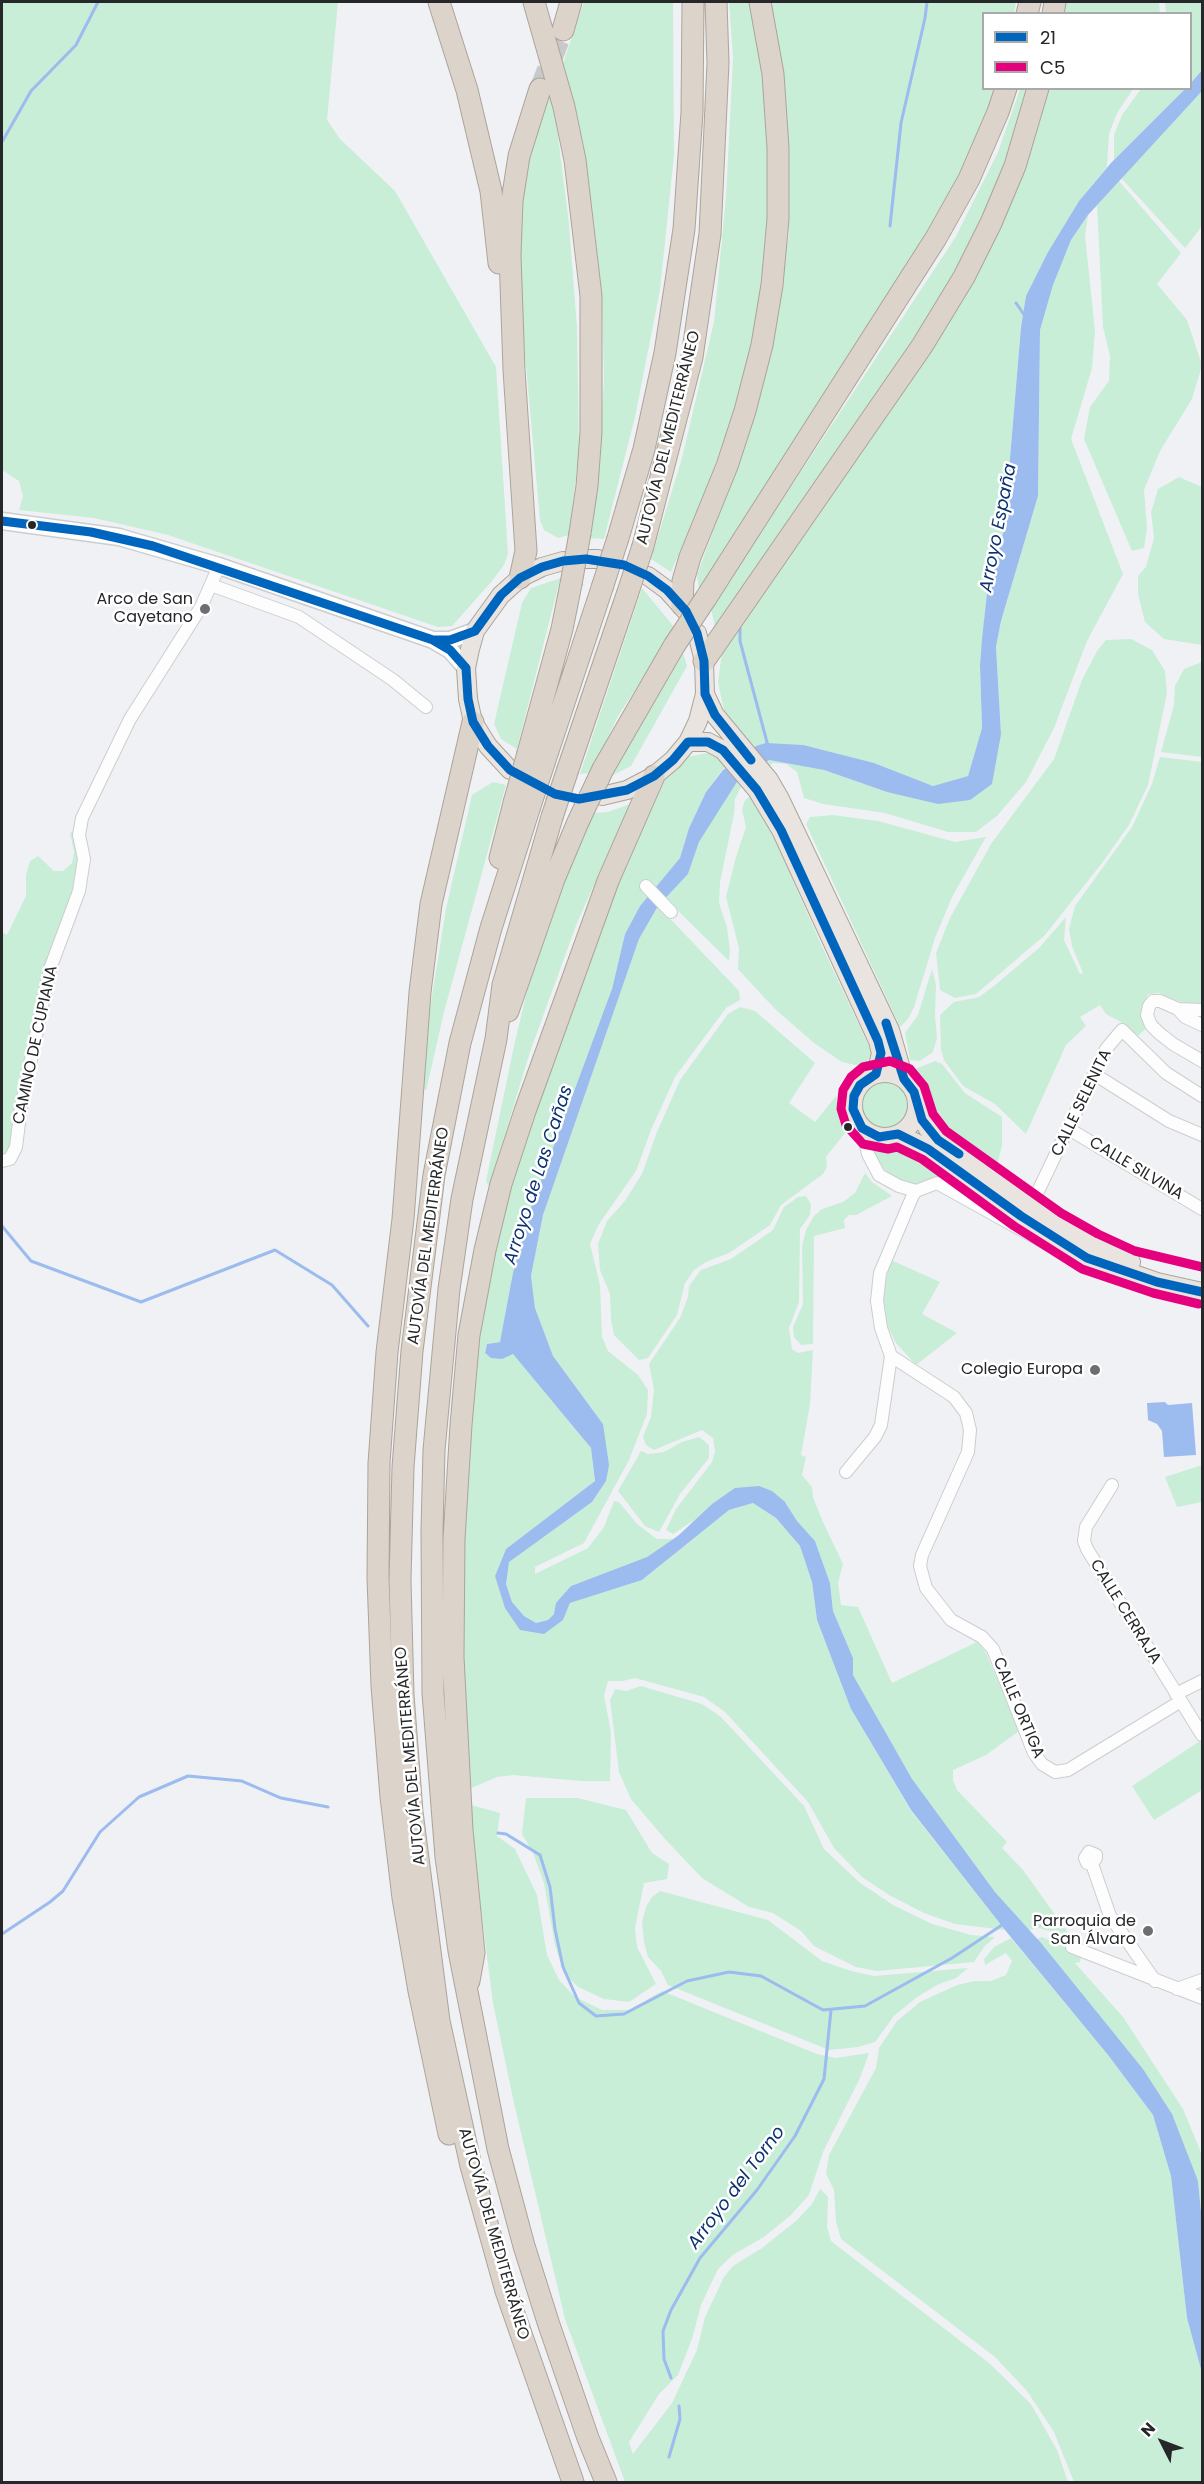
<!DOCTYPE html>
<meta charset="utf-8">
<style>
body{margin:0}
#map{position:relative;width:1204px;height:2484px;overflow:hidden;background:#f0f1f4;font-family:Poppins,sans-serif}
canvas{display:block}
.frame{position:absolute;inset:0;border:3px solid #262729;pointer-events:none}
.legend{position:absolute;left:982px;top:12px;width:210px;height:78px;box-sizing:border-box;background:#fff;border:2px solid #a8a9a9;margin:0;padding:8px 10px;list-style:none;font-size:18px;color:#262729}
.legend li{display:flex;align-items:center;gap:12px;height:30px}
.legend b{width:30px;border:2px solid #a8a9a9}
.north{position:absolute;left:1132px;top:2412px;width:60px;height:60px;-webkit-text-stroke:4px #fff;paint-order:stroke;rotate:312deg;font-size:16px;font-weight:700;line-height:24px;text-align:center;color:#262729}
.north::after{content:'';display:block;margin:auto;width:21px;height:27px;background:#262729;clip-path:polygon(50% 0,100% 100%,50% 72%,0 100%)}
</style>
<div id="map">
<canvas width="1204" height="2484"></canvas>
<div class="frame"></div>
<ul class="legend">
<li><b style="height:8px;background:#0065bd"></b>21</li>
<li><b style="height:8px;background:#e5007d"></b>C5</li>
</ul>
<div class="north">N</div>
</div>
<script>
const g = document.querySelector('canvas').getContext('2d');
g.lineJoin = 'round';
function fillPath(path, color) { g.fillStyle = color; g.fill(path, 'evenodd'); }
const poly = rows => new Path2D(rows.map(r => 'M' + r).join(''));
function trace(path, color, width, dash) { g.strokeStyle = color; g.lineWidth = width; g.lineCap = dash ? 'butt' : 'round'; g.setLineDash(dash || []); g.stroke(path); }
function label(font, color, halo, rows, align = 'center') {
  g.font = font + ' Poppins,sans-serif'; g.lineWidth = 5; g.setLineDash([]); g.textBaseline = 'middle'; g.strokeStyle = halo; g.fillStyle = color; for (const [text, x, y, turn = 0] of rows) {
    g.save(); g.translate(x, y); g.rotate((+turn || 0) * Math.PI / 180); g.textAlign = isNaN(turn) ? turn : align; if (halo) g.strokeText(text, 0, 0); g.fillText(text, 0, 0); g.restore();
  }
}
fillPath(poly([
 [2,2,338,2,327,120,340,139,395,191,496,367,508,554,504,565,492,581,452,626,438,627,168,535,94,518,19,510,23,496,19,481,2,470],
 [584,2,673,2,674,155,660,290,635,417,604,539,588,538,598,473,604,380,602,300,594,223,563,63],
 [729,2,753,2,762,50,773,157,767,272,741,393,700,506,671,572,651,559,682,458,714,322,726,197,733,57],
 [771,2,1016,2,1014,13,984,14,984,88,996,89,954,191,699,590,697,575,752,425,789,234,783,77],
 [1065,2,1159,2,1160,13,1064,14],
 [1165,2,1202,2,1202,70,1191,83,1190,14,1166,13],
 [1020,89,1028,89,1007,164,965,253,920,330,715,628,711,608,955,238,998,152],
 [1049,89,1133,89,1117,113,1109,134,1107,167,1079,201,1048,252,1026,296,1021,327,1004,530,987,593,980,665,982,728,968,776,933,786,874,763,756,746,722,770,706,792,689,828,680,858,640,906,625,934,612,989,500,1342,487,1344,485,1353,491,1358,513,1354,591,1448,595,1481,506,1549,495,1576,520,1630,563,1620,570,1603,642,1580,729,1510,753,1503,776,1518,800,1546,812,1582,817,1620,851,1709,911,1811,1005,1930,955,1924,924,1913,889,1895,862,1877,834,1848,808,1802,725,1712,704,1697,635,1678,623,1681,608,1681,604,1696,611,1732,610,1781,581,1781,513,1775,497,1777,469,1789,464,1744,463,1608,469,1395,496,1235,551,1057,624,856,667,776,687,757,707,753,717,756,740,733,724,710,718,682,722,652,891,409,964,299,1010,206],
 [1141,89,1185,89,1114,160,1114,135,1122,115],
 [550,90,555,112,569,224,577,328,579,451,569,535,558,538,544,530,540,520,516,255,529,159],
 [1202,91,1202,226,1185,248,1121,178],
 [1119,181,1181,253,1157,284,1187,320,1202,365,1192,399,1160,451,1144,490,1147,528,1144,548,1132,551,1084,439,1090,407,1109,381,1110,356,1103,327,1097,205],
 [1088,215,1085,236,1095,331,1092,368,1071,439,1123,574,1087,641,1054,728,1026,782,997,816,976,832,948,832,885,813,823,804,804,798,797,772,786,764,773,763,741,787,735,799,734,814,720,882,719,903,727,927,730,951,729,961,665,898,688,874,699,842,737,782,769,760,824,770,887,792,970,800,1001,734,996,647,1001,621,1038,496,1040,330,1053,285,1071,240],
 [1179,477,1202,487,1202,645,1164,639,1145,622,1138,594,1138,576,1146,567,1154,538,1151,512,1158,489],
 [561,578,558,587,517,749,501,739,494,724,522,603,531,588],
 [642,588,675,628,618,716,591,773,580,774],
 [1131,639,1152,650,1165,671,1167,693,1148,785,1129,825,1102,863,1045,935,976,994,955,998,940,990,936,953,950,918,991,844,1054,759,1082,680,1097,651,1106,640],
 [683,653,687,666,631,766,611,776],
 [1202,662,1202,757,1161,752,1174,705,1175,686,1184,669],
 [1160,757,1202,762,1202,1006,1178,1001,1159,993,1148,994,1142,1010,1142,1019,1149,1026,1135,1038,1121,1022,1106,1014,1100,1005,1080,1017,1086,1026,1066,1045,1026,1134,995,1104,963,1086,944,1060,941,1050,940,1015,954,1002,979,997,994,986,1039,948,1066,917,1064,940,1080,974,1083,973,1072,946,1069,929,1075,906,1132,827,1152,784],
 [493,782,506,785,444,1012,426,1091,423,1087,429,1014,446,909,472,795],
 [752,795,776,842,821,944,872,1053,864,1067,842,1062,814,1043,775,1009,738,969,739,948,726,897,736,857,746,827,742,810,745,800],
 [630,804,577,923,530,1052,489,1186,486,1181,514,1046,532,970,558,894,593,813,608,812],
 [833,815,878,821,955,842,986,837,952,897,935,938,914,1007,908,1019,900,1027,806,824,810,817],
 [74,831,79,860,77,885,10,1150,2,1155,2,932,7,935,26,896,26,875,30,861,38,856,54,871,63,871,72,863,74,852,70,833],
 [658,906,739,991,740,1000,726,1008,675,1077,651,1130,636,1171,599,1224,590,1244,600,1285,602,1337,608,1351,638,1375,648,1390,647,1414,629,1460,584,1543,535,1567,535,1574,588,1548,604,1527,614,1501,619,1502,637,1524,657,1539,673,1539,647,1557,571,1586,554,1614,548,1620,536,1623,524,1616,512,1602,506,1585,508,1562,592,1502,606,1481,603,1424,553,1356,535,1308,531,1276,543,1215,639,939],
 [932,969,936,985,935,1015,937,1038,933,1052,920,1061,910,1060,905,1033,918,1015],
 [740,1007,755,1011,815,1063,789,1103,815,1122,836,1096,841,1118,848,1129,826,1157,827,1167,823,1174,781,1205,770,1225,729,1253,706,1262,694,1270,685,1283,677,1315,648,1358,639,1360,614,1335,611,1320,610,1294,600,1270,598,1244,607,1221,624,1202,642,1174,657,1132,680,1080,728,1014],
 [935,1061,942,1064,965,1093,1002,1117,1002,1145,997,1165,936,1122,931,1109,930,1095,915,1069],
 '860 1105a24 24 0 1 1 48 0a24 24 0 1 1-48 0Z',
 [870,1147,899,1148,936,1162,952,1175,953,1185,949,1187,909,1183,891,1176,878,1162],
 [865,1173,872,1182,892,1196,856,1215,849,1215,844,1220,845,1228,814,1236,813,1344,801,1345,794,1337,793,1327,803,1304,802,1247,806,1230,814,1216,822,1209,843,1202,855,1193],
 [806,1196,811,1204,810,1215,800,1229,799,1302,789,1328,792,1349,798,1353,813,1350,810,1404,801,1455,806,1457,802,1475,812,1487,813,1497,822,1520,843,1564,838,1583,841,1605,858,1607,892,1683,977,1642,986,1653,1019,1731,986,1755,953,1770,953,1780,957,1790,1007,1842,1002,1848,1023,1870,1071,1937,1039,1928,1029,1930,995,1892,912,1780,853,1675,853,1658,833,1611,830,1583,815,1541,797,1521,785,1502,712,1504,696,1519,673,1534,666,1530,676,1509,712,1462,715,1451,713,1438,702,1430,654,1450,646,1445,643,1437,651,1417,654,1389,649,1364,680,1318,688,1297,689,1286,701,1270,731,1259,773,1230,784,1207,798,1197],
 [891,1260,940,1282,922,1314,957,1333,916,1365,896,1343,886,1323,883,1291],
 [699,1437,709,1445,709,1458,680,1494,659,1532,645,1526,618,1491,641,1451,648,1454,664,1452,682,1442],
 [1202,1465,1202,1502,1177,1507,1165,1477],
 [641,1686,702,1704,721,1717,804,1806,824,1849,859,1882,893,1905,932,1924,971,1935,995,1937,984,1947,974,1962,877,1971,856,1967,814,1946,801,1931,773,1913,749,1907,702,1878,665,1839,631,1799,619,1772,610,1700,615,1689,626,1691],
 [1200,1741,1202,1745,1202,1790,1154,1820,1132,1786],
 [526,1798,578,1798,626,1810,652,1853,669,1864,667,1879,644,1883,635,1928,637,1947,656,1984,629,2002,604,1999,578,1987,564,1973,555,1945,544,1883,533,1853,522,1834],
 [471,1805,500,1813,497,1836,515,1849,537,1895,547,1955,559,1980,575,1997,602,2010,629,2010,662,1991,817,2054,836,2058,869,2053,860,2078,823,2152,809,2195,791,2215,764,2237,734,2254,718,2269,701,2305,692,2339,678,2375,659,2394,629,2442,633,2454,672,2403,697,2350,705,2317,724,2277,733,2266,762,2248,796,2221,812,2204,820,2189,828,2197,827,2227,831,2241,989,2363,1031,2404,1057,2450,1068,2482,625,2482,565,2319,514,2103,493,2003,477,1878],
 [660,1891,768,1920,822,1961,851,1971,874,1976,968,1968,956,1978,939,1984,917,1997,894,2016,875,2042,858,2047,829,2050,668,1985,661,1971,648,1957,644,1942,642,1922,646,1907,652,1897],
 [1042,1937,1070,1949,1081,1957,1080,1962,1075,1963,1123,2017,1183,2109,1202,2155,1202,2222,1198,2181,1143,2069,1037,1939],
 [1011,1938,1108,2055,1153,2115,1171,2176,1187,2318,1202,2373,1202,2482,1074,2482,1054,2432,1027,2391,995,2357,841,2239,836,2222,834,2190,826,2174,829,2155,876,2068,879,2048,897,2021,920,2002,957,1985,975,1981,991,1981,1006,1975,1012,1961,1006,1953,985,1965,984,1959,994,1947]
]), '#c8eed7');
fillPath(poly([
 [1202,70,1202,91,1088,215,1071,240,1053,285,1040,330,1038,496,1001,621,996,647,1001,734,992,784,970,800,938,804,887,792,824,770,769,760,737,782,699,842,688,874,658,906,639,939,543,1215,531,1276,535,1308,553,1356,603,1424,609,1465,606,1481,592,1502,509,1562,506,1584,512,1602,524,1616,536,1623,548,1620,554,1614,556,1603,571,1586,647,1557,679,1535,712,1504,735,1488,759,1486,772,1491,785,1502,797,1521,815,1541,830,1583,833,1611,853,1658,853,1675,912,1779,995,1892,1041,1943,1143,2069,1172,2114,1198,2181,1202,2222,1202,2373,1187,2318,1171,2176,1153,2115,1108,2055,1005,1930,911,1810,851,1709,817,1620,812,1582,800,1546,776,1518,753,1503,729,1510,642,1580,570,1603,563,1620,544,1634,520,1630,505,1608,495,1576,506,1549,595,1481,591,1448,513,1354,502,1359,491,1358,485,1353,487,1344,500,1342,513,1273,532,1205,612,989,625,934,640,906,680,858,689,828,706,792,723,770,756,746,766,743,803,745,874,763,933,786,968,776,982,728,980,665,982,639,987,593,1004,530,1021,327,1026,296,1048,252,1079,201,1111,163,1185,89,1190,88,1191,83],
 [1165,1402,1168,1405,1192,1403,1196,1455,1164,1457,1162,1431,1157,1424,1148,1420,1147,1403]
]), '#9cbbee');
trace(poly([
 [2,142,31,91,76,45,98,2],
 [890,226,901,123,925,18,927,2],
 [1016,303,1025,316],
 [740,628,740,641,768,746],
 [2,1226,31,1261,141,1302,275,1250,332,1285,368,1326],
 [498,1833,506,1834,540,1855,550,1887,555,1929,563,1967,579,2003,596,2016,624,2014,687,1981,729,1972,761,1976,823,2010,865,2006,952,1958,1002,1925],
 [2,1934,50,1902,63,1891,100,1832,139,1797,188,1776,242,1781,281,1798,328,1807],
 [671,2378,664,2359,663,2331,671,2310,700,2258,757,2190,795,2136,824,2079,831,2010],
 [669,2457,680,2419,679,2406]
]), '#9cbbee', 3);
trace(poly([
 [525,779,555,794,575,798]
]), '#c8c9cb', 18, [18, 9]);
trace(poly([
 [540,89,563,30]
]), '#c8c9cb', 21, [21, 10]);
const minor = poly([
 [211,585,299,617,393,680,426,707],
 [646,886,671,912],
 [1178,1009,1185,1017,1202,1025],
 [1202,1010,1178,1009,1160,1001,1153,1001,1149,1006,1147,1015,1151,1025,1159,1033,1173,1044,1202,1061],
 [1094,1074,1169,1121,1202,1135],
 [862,1128,868,1154,879,1175,899,1186,916,1191,937,1183,1083,1264],
 [1069,1129,1202,1209],
 [2,1161,10,1159,16,1147,21,1107,50,969,79,891,84,859,79,835,82,818,130,719,201,607,219,566],
 [916,1191,913,1195,880,1273,877,1301,881,1328,891,1356,954,1397,966,1413,970,1430,968,1452,922,1555,920,1566,926,1588,951,1620,982,1637,993,1649,1034,1753,1042,1764,1055,1772,1068,1770,1181,1701],
 [1031,1206,1094,1074,1106,1049,1122,1030,1166,1073,1202,1096],
 [846,1472,875,1437,881,1425,891,1356],
 [1112,1485,1086,1527,1084,1541,1087,1549,1202,1735],
 [1176,1694,1202,1681],
 [1092,1864,1096,1858,1096,1855,1089,1852,1085,1858,1087,1863,1092,1864,1110,1916,1155,1981],
 [1072,1947,1202,1998],
 [1177,1989,1202,1980]
]);
const secondary = poly([
 [2,521,119,537,219,566,433,640,450,650,466,668],
 [433,640,450,640,475,631]
]);
const primary = poly([
 [586,559,598,559],
 [648,576,667,590,686,611],
 [705,694,715,715,769,780,780,799,890,1030,904,1079],
 [688,742,708,742,723,750,757,790,781,830,878,1041,881,1053,876,1074],
 [510,770,488,746,473,722,468,699,466,668,470,649,475,631,501,595,520,578,542,567,563,561],
 [602,796,627,790,654,776,673,760,688,742,698,721,705,694,704,661,697,633],
 '853 1105a32 32 0 1 1 64 0a32 32 0 1 1-64 0Z',
 [917,1108,928,1129,938,1140,1055,1223,1093,1245,1131,1262],
 [898,1134,928,1149,1021,1216,1087,1258,1157,1282,1202,1292]
]);
const motorway = poly([
 [439,2,467,90,491,191,499,263],
 [534,2,564,107,575,160,591,296,591,432,587,486,580,533],
 [1027,14,1030,2],
 [1053,14,1055,2],
 [563,30,571,2],
 [618,538,644,449,665,353,684,229,692,112,693,2],
 [643,546,692,357,710,234,718,63,716,2],
 [520,578,526,551,514,370,510,255,512,201,519,156,540,89],
 [706,598,936,238,969,179,998,112,1006,88],
 [682,605,683,581,690,557,727,466,745,411,762,345,772,285,778,219,778,148,773,74,760,2],
 [704,661,922,346,964,277,991,223,1015,166,1038,88],
 [528,753,562,629,571,584],
 [545,760,602,588],
 [568,769,627,595],
 [603,769,674,646],
 [529,809,491,928,460,1043,434,1175,412,1351,403,1467,400,1580,403,1695,412,1812,439,2021,471,2166,506,2291,573,2482],
 [552,817,503,985,496,1039,462,1199,449,1289,434,1450,432,1530,433,1693,446,1857,459,1951,498,2149,524,2246,549,2325,588,2438,606,2482],
 [500,858,514,803],
 [508,1011,554,879,578,822],
 [469,1981,474,1953,462,1830,453,1657,454,1539,461,1425,469,1335,485,1250,501,1184,525,1111,608,881,654,776],
 [449,2134,419,1991,403,1898,391,1797,382,1686,378,1578,379,1463,387,1352,403,1219,420,992,431,904,473,722]
]);
trace(minor, '#cccdcf', 14);
trace(secondary, '#cccdcf', 19);
trace(primary, '#aca49a', 20);
trace(motorway, '#aca49a', 23);
trace(minor, '#fdfdfd', 12);
trace(secondary, '#fdfdfd', 16);
trace(primary, '#e9e4df', 18);
trace(motorway, '#dcd3ca', 21);
const motorwayBridge = poly([
 [571,584,580,533],
 [602,588,618,538],
 [627,595,643,546],
 [674,646,706,598],
 [514,803,528,753],
 [529,809,545,760],
 [552,817,568,769],
 [578,822,603,769]
]);
trace(motorwayBridge, '#aca49a', 23, []);
trace(motorwayBridge, '#dcd3ca', 21);
trace(poly([
 [2,521,91,532,153,546,433,640,450,650,466,668,468,699,473,722,488,746,510,770,555,794,579,799,627,790,654,776,673,760,688,742,708,742,723,750,757,790,781,830,878,1041,881,1053,876,1074,860,1085,854,1096,853,1109,862,1128,879,1137,898,1134,928,1149,1021,1216,1087,1258,1157,1282,1202,1292],
 [433,640,450,640,475,631,501,595,520,578,542,567,563,561,586,559,624,565,648,576,667,590,686,611,697,633,704,661,705,694,715,715,751,760],
 [886,1023,904,1079,914,1092,922,1120,938,1140,959,1154]
]), '#0065bd', 9);
trace(poly([
 [1199,1304,1153,1293,1082,1269,1014,1226,922,1159,897,1147,888,1149,863,1144,846,1125,841,1109,843,1090,851,1077,863,1067,890,1061,910,1069,924,1086,933,1114,946,1131,1061,1213,1098,1234,1135,1251,1202,1267]
]), '#e5007d', 9);
for (const [x, y, r, color] of [
 [32,525,5,"#262729"],
 [205,609,6,"#6d6e70"],
 [848,1127,5,"#262729"],
 [1095,1370,6,"#6d6e70"],
 [1148,1931,6,"#6d6e70"]
]) { const dot = new Path2D(); dot.arc(x, y, r, 0, 2 * Math.PI); g.fillStyle = color; g.fill(dot); trace(dot, '#fff', 2); }
label('16px', '#262729', '#fff', [
 ["AUTOVÍA DEL MEDITERRÁNEO",669,438,-76],
 ["CAMINO DE CUPIANA",36,1045,-78],
 ["CALLE SELENITA",1082,1103,-64],
 ["CALLE SILVINA",1136,1169,31],
 ["AUTOVÍA DEL MEDITERRÁNEO",429,1236,-82],
 ["CALLE CERRAJA",1125,1612,58],
 ["CALLE ORTIGA",1018,1708,67],
 ["AUTOVÍA DEL MEDITERRÁNEO",411,1756,-95],
 ["AUTOVÍA DEL MEDITERRÁNEO",493,2234,74]
]);
label('16px', '#262729', '#fff', [
 ["Arco de San",193,600],
 ["Cayetano",193,618],
 ["Colegio Europa",1083,1370],
 ["Parroquia de",1136,1922],
 ["San Álvaro",1136,1940]
], 'right');
label('italic 18px', '#0b3271', '#fff', [
 ["Arroyo España",999,528,-79],
 ["Arroyo de Las Cañas",539,1175,-72],
 ["Arroyo del Torno",737,2188,-53]
]);
</script>
